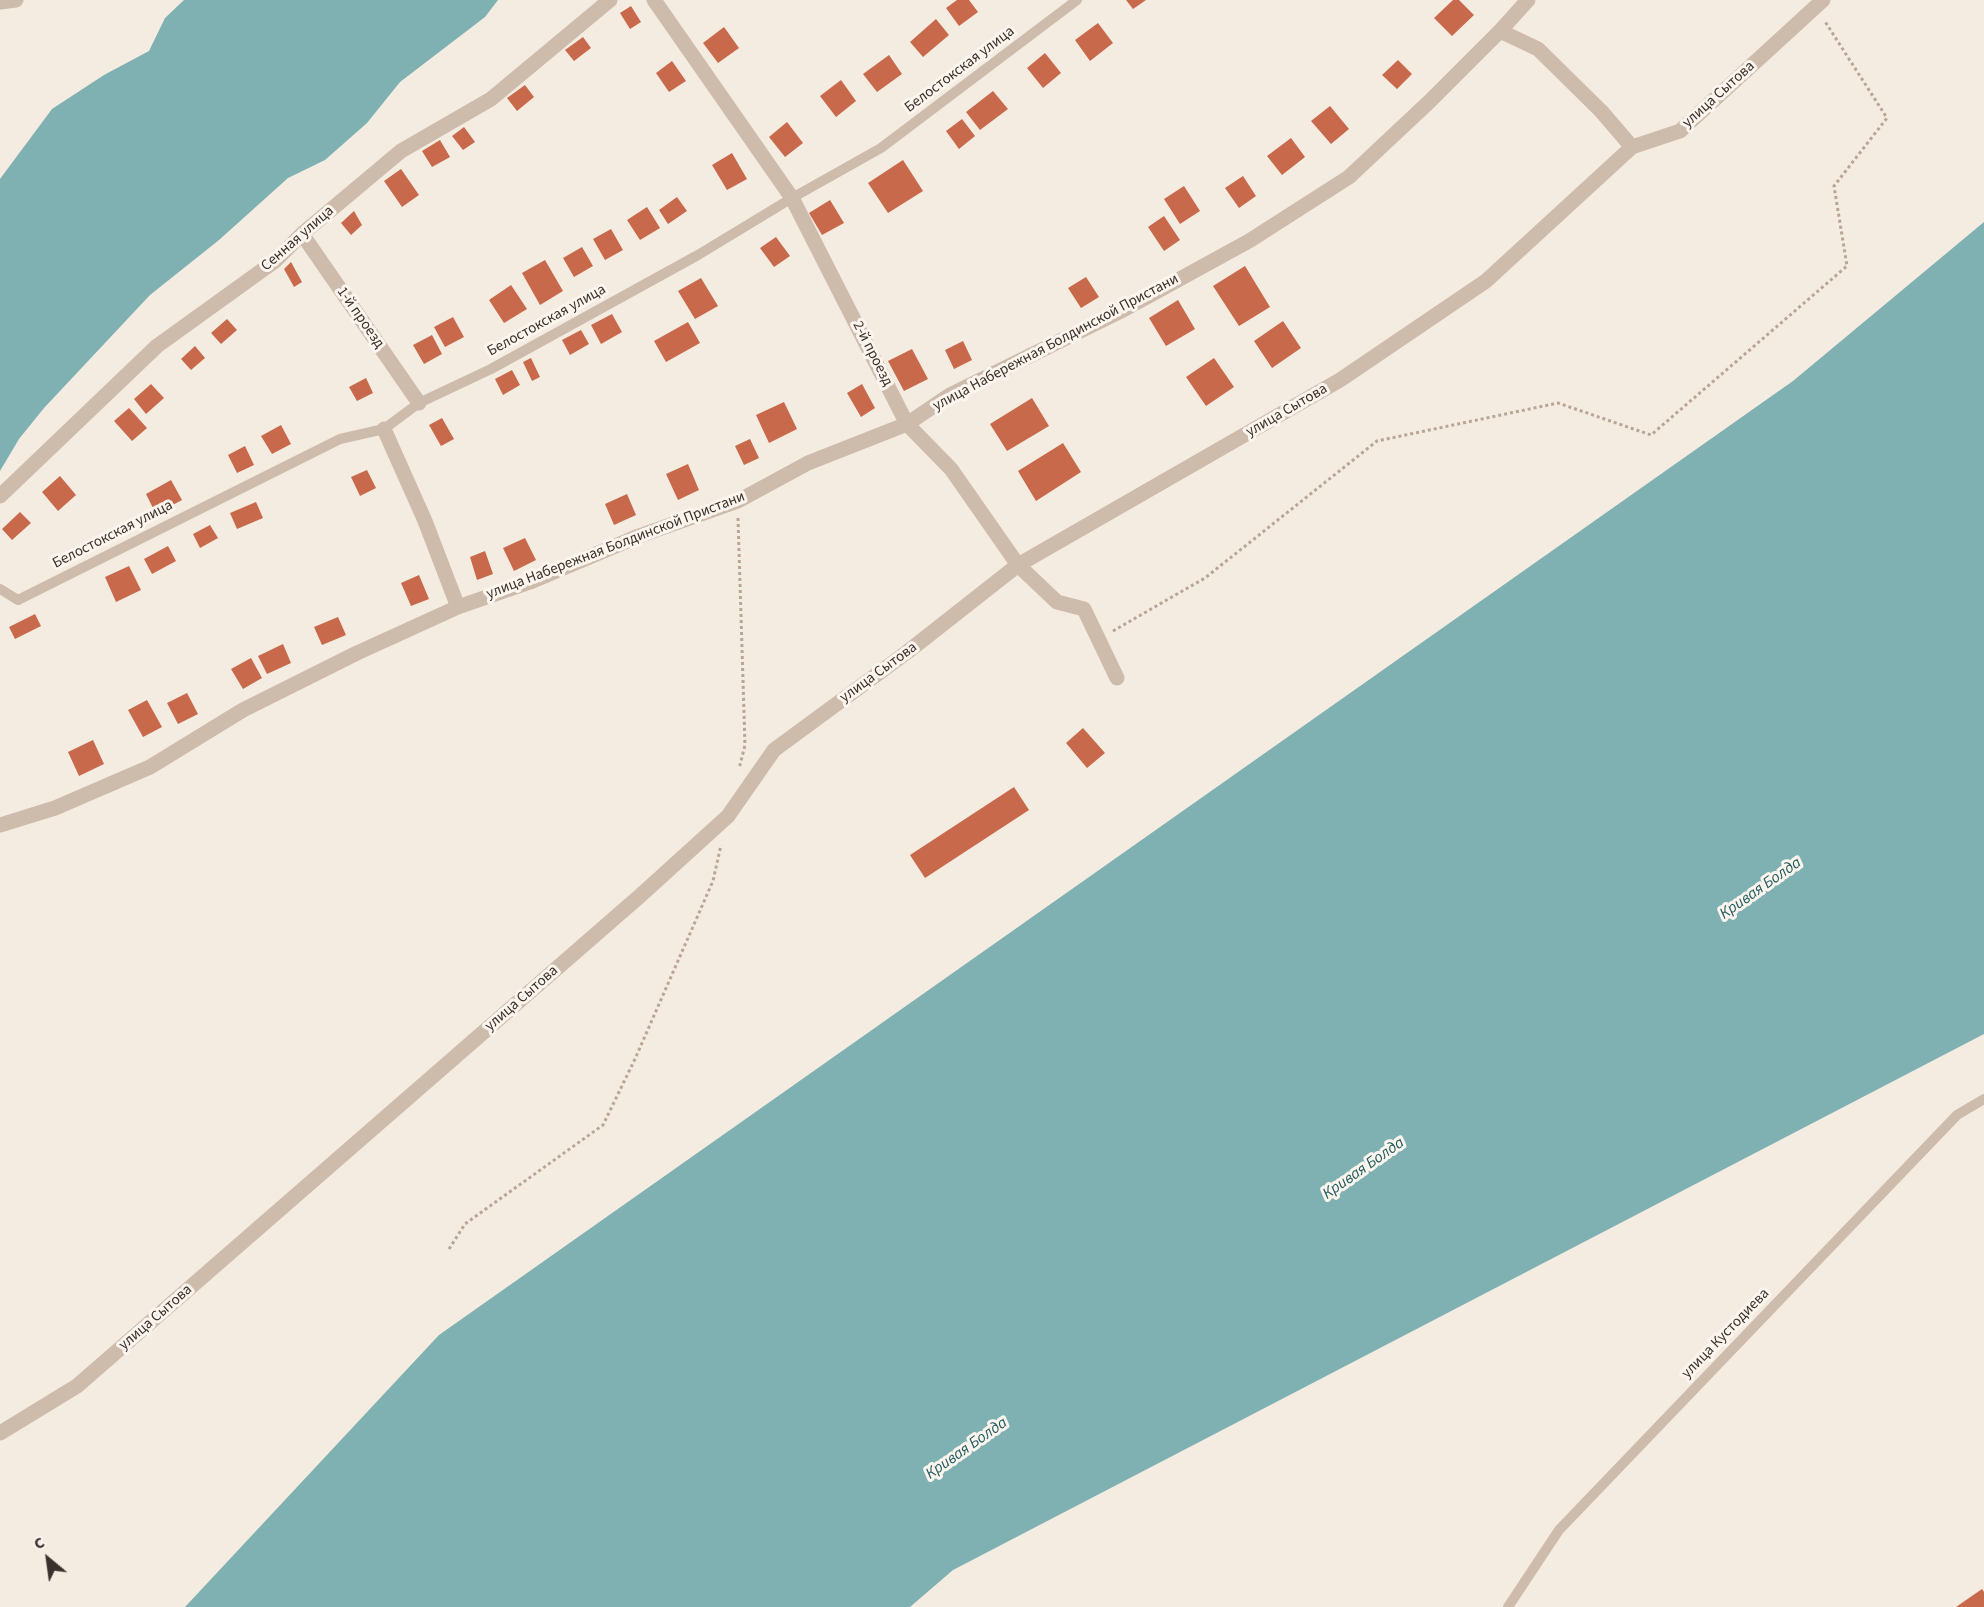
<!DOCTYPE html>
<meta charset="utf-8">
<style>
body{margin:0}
#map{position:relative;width:1984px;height:1607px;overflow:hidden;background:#f4ebe1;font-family:"Source Sans 3",sans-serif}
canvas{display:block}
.north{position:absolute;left:18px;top:1529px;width:60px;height:60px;-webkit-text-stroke:4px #fbf5ee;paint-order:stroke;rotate:331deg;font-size:16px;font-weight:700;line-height:24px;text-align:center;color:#3b302b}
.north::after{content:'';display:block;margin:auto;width:21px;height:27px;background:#3b302b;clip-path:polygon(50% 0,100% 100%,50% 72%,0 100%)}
</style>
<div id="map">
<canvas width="1984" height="1607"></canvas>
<div class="north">С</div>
</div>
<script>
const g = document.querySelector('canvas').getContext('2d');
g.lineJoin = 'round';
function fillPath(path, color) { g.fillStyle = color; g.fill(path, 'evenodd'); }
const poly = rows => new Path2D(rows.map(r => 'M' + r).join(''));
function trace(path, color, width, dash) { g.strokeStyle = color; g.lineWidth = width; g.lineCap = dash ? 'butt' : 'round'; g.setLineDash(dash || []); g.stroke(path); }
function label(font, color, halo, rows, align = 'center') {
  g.font = font + ' "Source Sans 3",sans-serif'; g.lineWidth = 6; g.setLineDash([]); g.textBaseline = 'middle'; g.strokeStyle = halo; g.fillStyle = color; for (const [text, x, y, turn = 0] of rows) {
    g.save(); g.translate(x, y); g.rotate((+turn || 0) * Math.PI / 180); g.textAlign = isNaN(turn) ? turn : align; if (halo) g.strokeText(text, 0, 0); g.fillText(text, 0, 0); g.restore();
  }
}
fillPath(poly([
 [184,0,498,0,485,17,400,82,367,123,325,160,288,178,219,240,150,295,44,408,19,439,0,471,0,179,52,109,104,75,149,51,165,18],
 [1984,222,1984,1034,953,1570,910,1607,185,1607,439,1335,1793,381]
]), '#7fb0b2');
fillPath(poly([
 [957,0,969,0,978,12,959,26,946,8],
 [1126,0,1146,0,1133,9],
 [1453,0,1459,0,1474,15,1452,36,1434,18],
 [631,6,641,22,630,29,620,13],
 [936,19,949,35,923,57,910,42],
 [1098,23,1113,43,1090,61,1075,40],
 [724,27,739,48,718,63,703,43],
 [583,37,591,48,574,61,565,50],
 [1045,53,1061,73,1043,88,1027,68],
 [889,55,902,74,877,92,863,74],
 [1398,60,1412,74,1397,89,1382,75],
 [672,61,686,81,669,92,656,73],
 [841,80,856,101,836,117,820,96],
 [525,85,534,97,517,111,507,98],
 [993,91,1008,109,980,130,966,112],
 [1330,106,1349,129,1331,144,1311,121],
 [962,119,975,136,959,149,946,131],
 [787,122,803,143,785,157,769,137],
 [464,127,475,142,463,150,452,136],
 [1291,138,1305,157,1282,175,1267,156],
 [440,140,450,157,432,167,422,151],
 [732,153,747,179,727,190,712,165],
 [903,160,923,191,888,213,868,183],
 [401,169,419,195,402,207,384,181],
 [1243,176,1256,196,1239,208,1225,188],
 [1184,186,1200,211,1180,224,1164,199],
 [677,197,687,211,668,224,659,210],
 [830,200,844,223,822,235,809,213],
 [647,207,660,228,640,240,627,220],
 [354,211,362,225,351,235,341,223],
 [1164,216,1180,240,1164,251,1148,227],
 [611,229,623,250,605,260,593,239],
 [776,237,790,256,774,267,760,248],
 [582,247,593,266,574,277,563,258],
 [545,260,563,291,540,305,522,273],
 [291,262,302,282,294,287,284,269],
 [1245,266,1270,307,1239,326,1213,286],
 [1086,277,1099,297,1081,308,1068,288],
 [701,278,718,306,695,319,678,291],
 [511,285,527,309,504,323,489,300],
 [1178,300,1195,329,1166,346,1149,318],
 [612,314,622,332,601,344,591,325],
 [453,317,464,337,445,347,434,327],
 [227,319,237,330,221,344,211,333],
 [1283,321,1301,348,1272,368,1254,341],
 [688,322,700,343,666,362,654,341],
 [581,330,589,344,570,355,562,340],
 [432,335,442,354,424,364,413,345],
 [963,341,972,360,954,369,945,350],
 [195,346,205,358,191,370,181,359],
 [912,349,928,379,904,391,888,361],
 [531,358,540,377,532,381,523,362],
 [1214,358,1234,387,1206,406,1186,377],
 [512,370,520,385,503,395,495,379],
 [366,378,373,393,357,401,349,387],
 [151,384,164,398,146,414,134,399],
 [862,384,875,408,861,417,847,393],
 [1032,398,1049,426,1007,451,990,424],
 [784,402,797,429,769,443,756,415],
 [129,408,147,428,132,441,114,421],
 [442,418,454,439,441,446,429,425],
 [281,425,291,444,272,454,261,436],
 [750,439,759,458,744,465,735,446],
 [1063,443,1081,472,1036,501,1018,471],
 [245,446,254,465,237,473,228,455],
 [688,464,699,490,678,500,666,474],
 [367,470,376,488,360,496,351,477],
 [60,476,76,495,58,511,42,492],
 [171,480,182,500,156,514,146,494],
 [627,494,636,515,614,525,605,504],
 [256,502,263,518,237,529,230,513],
 [20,512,31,523,12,540,2,529],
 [210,525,218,538,200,548,193,534],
 [525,538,536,560,514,571,503,548],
 [168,546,176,561,152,574,144,559],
 [485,551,493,574,477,580,470,557],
 [129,566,141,590,116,602,105,577],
 [419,575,429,599,411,606,401,583],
 [35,614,41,626,15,639,9,627],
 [338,617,346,635,322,645,314,627],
 [283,644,291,663,267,674,258,656],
 [251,658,262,678,243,689,231,669],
 [187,693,198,714,178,724,167,703],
 [147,700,162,727,143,737,128,710],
 [1083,728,1105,753,1087,768,1066,743],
 [93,740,104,764,79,776,68,752],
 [1014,787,1029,810,925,878,910,855],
 [1982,1589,1984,1592,1984,1607,1956,1607]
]), '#c8694b');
trace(poly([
 [738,518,745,745,739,769],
 [1113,631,1205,578,1377,441,1558,403,1651,435,1847,266,1834,186,1887,118,1824,20],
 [449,1249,465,1224,603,1125,635,1059,713,881,721,845]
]), '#b9a596', 3, [3, 3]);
trace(poly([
 [0,589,18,600,340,439,384,429,419,403,491,369,698,255,792,198,881,148,1077,0],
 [1508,1607,1559,1530,1957,1115,1984,1099]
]), '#cdbbac', 10);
trace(poly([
 [654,0,792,198,907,424,951,469,1018,565,1057,602,1084,609,1117,678],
 [0,2,16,0],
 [1500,31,1538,49,1601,111,1632,147],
 [302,234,419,403],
 [384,429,425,521,458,607],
 [0,496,157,346,275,261,302,234,401,151,491,99,610,0],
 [0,825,55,808,150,767,243,710,357,653,458,607,530,582,639,536,738,501,808,463,907,424,950,395,1125,309,1249,241,1349,177,1430,101,1500,31,1528,0],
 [0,1433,77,1386,641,895,728,816,774,750,906,653,1018,565,1340,380,1486,281,1632,147,1680,131,1823,0]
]), '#cdbbac', 15);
label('15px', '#3b302b', '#fbf5ee', [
 ["Белостокская улица",960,70,-37],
 ["улица Сытова",1719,95,-42],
 ["Сенная улица",298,239,-41],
 ["1-й проезд",360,318,55],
 ["Белостокская улица",547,321,-29],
 ["улица Набережная Болдинской Пристани",1056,343,-28],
 ["2-й проезд",872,354,63],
 ["улица Сытова",1287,411,-30],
 ["Белостокская улица",113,535,-27],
 ["улица Набережная Болдинской Пристани",616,546,-21],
 ["улица Сытова",879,673,-36],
 ["улица Сытова",522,999,-41],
 ["улица Сытова",156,1318,-41],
 ["улица Кустодиева",1726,1334,-46]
]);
label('italic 16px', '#1f5a5e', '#fbf5ee', [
 ["Кривая Болда",1761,889,-35],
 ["Кривая Болда",1364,1169,-35],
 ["Кривая Болда",967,1449,-35]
]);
</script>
